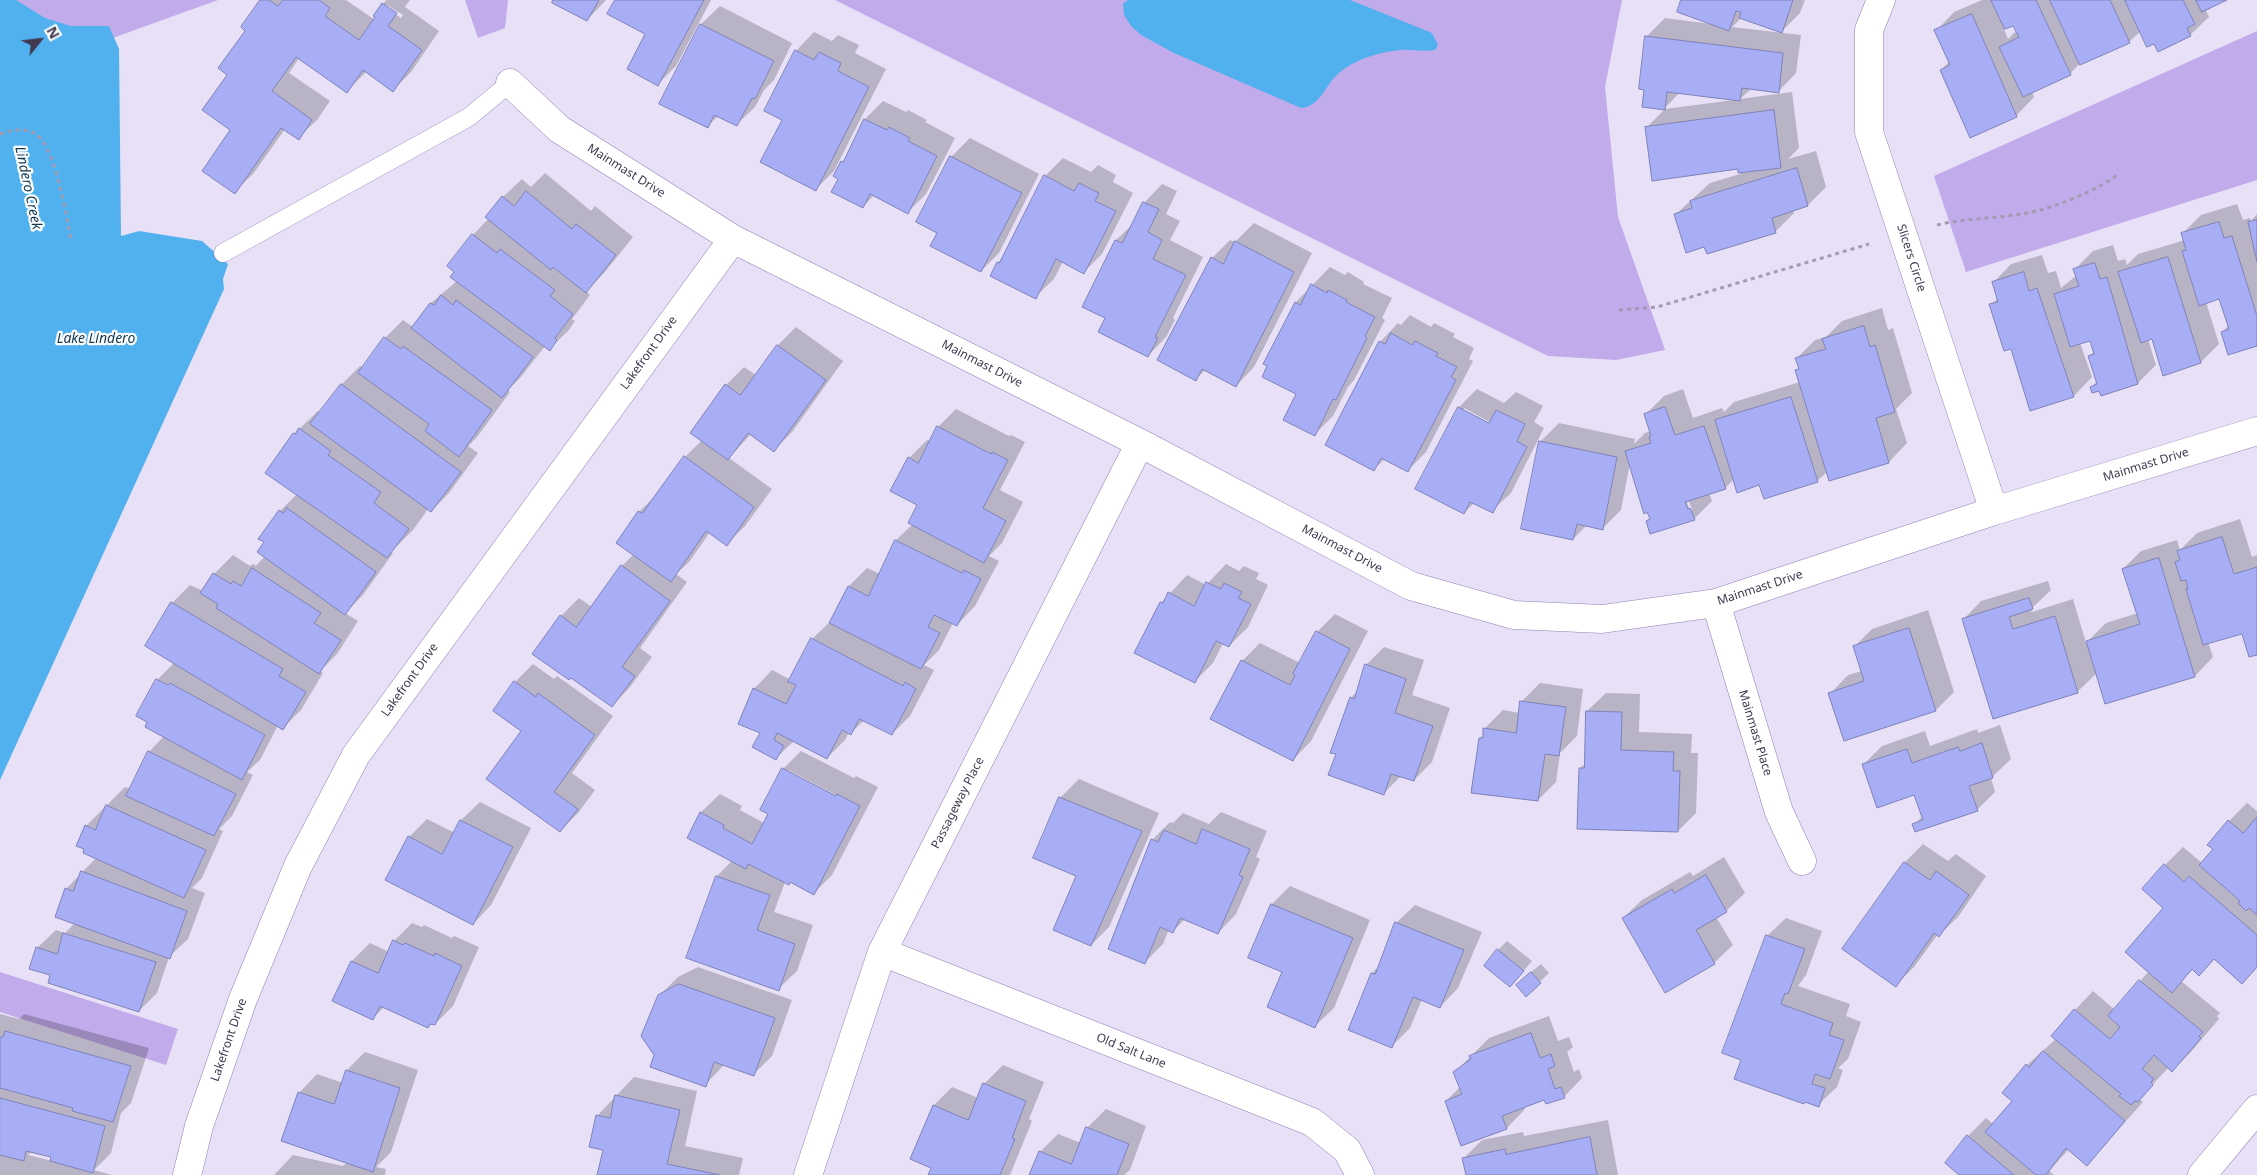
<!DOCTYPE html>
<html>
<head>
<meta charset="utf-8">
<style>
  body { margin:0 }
  #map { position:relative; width:2257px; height:1175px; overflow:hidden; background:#e7e0f7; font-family:"Noto Sans",sans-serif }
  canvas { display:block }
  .north { position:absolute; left:15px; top:15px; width:50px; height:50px; -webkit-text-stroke:4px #fff; paint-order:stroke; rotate:61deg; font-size:14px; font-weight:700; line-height:20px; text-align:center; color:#40384f }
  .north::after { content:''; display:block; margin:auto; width:18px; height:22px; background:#40384f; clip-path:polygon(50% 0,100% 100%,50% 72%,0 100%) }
</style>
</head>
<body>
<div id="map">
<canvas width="2257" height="1175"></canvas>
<div class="north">N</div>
</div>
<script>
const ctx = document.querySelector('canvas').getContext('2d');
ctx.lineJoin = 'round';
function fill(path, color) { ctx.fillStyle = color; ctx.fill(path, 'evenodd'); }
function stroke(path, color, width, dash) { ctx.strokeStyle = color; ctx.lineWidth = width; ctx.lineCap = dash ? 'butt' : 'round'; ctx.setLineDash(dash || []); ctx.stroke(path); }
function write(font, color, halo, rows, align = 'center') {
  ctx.font = font + ' "Noto Sans",sans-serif'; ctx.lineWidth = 4.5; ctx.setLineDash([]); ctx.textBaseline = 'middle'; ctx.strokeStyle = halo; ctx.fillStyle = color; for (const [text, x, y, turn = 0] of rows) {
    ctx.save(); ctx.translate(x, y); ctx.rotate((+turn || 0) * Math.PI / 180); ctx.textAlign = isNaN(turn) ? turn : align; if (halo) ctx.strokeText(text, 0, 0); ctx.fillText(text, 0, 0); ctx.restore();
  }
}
fill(new Path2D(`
  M11 0H218L35 66Z
  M465 0H508L505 28 478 38Z
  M835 0H1622L1605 87 1618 217 1665 350 1616 360 1548 356Z
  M2257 31V180L1966 272 1934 176Z
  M0 972 178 1029 166 1065 0 1012Z`), '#c1abea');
fill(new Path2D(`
  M0 0H16L45 18 71 26H109L119 49 121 236 139 231 202 241 228 264 223 279 224 289 0 780Z
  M1128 0H1350L1432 33 1438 45 1435 50C1423 52 1412 49 1400 50 1380 52 1355 59 1339 73 1325 85 1321 106 1301 108L1174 53 1141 35 1131 26 1124 15 1123 4Z`), '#51b1ef');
fill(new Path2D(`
  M261 0H346L375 20 377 17 375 15 386 0H410L405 7 439 31 411 72 393 90 366 72 347 91 299 58 289 73 330 101 317 120 298 138 285 129 253 174 234 192 229 74ZM387 5 403 15 401 18 387 8Z
  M555 0H606L587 20Z
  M616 0H711L676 66 658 84 647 34Z
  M1682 0H1805L1800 13 1782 31 1741 18 1732 27 1801 35 1796 73 1778 92 1752 88 1740 99 1792 92 1799 148 1788 159 1816 151 1826 187 1808 205 1793 210 1794 213 1775 232 1705 245 1676 214 1710 183 1740 174V168L1646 128 1665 109 1734 100 1680 92 1664 109 1646 37 1665 18 1711 24Z
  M1982 0H2224L2206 11 2209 17 2190 35 2155 42 2141 31 2129 42 2080 63 2070 74 2032 92 2034 97 2016 116 1941 70 1949 62 1936 31 1954 12ZM2014 24 2017 30 2008 39 2004 29Z
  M720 6 792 43 774 80 764 90 755 107 736 125 718 116 707 127 661 103 701 24Z
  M814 32 832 41 838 35 859 45 855 53 886 69 834 171 816 189 783 120 766 111 796 51Z
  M883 101 906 112 908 110 927 120 925 122 955 138 926 194 908 212 874 195 863 207 840 179 842 162 846 157 865 119Z
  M970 138 1039 174 999 253 981 271 939 232 951 157Z
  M1063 158 1091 172 1098 165 1116 175 1113 182 1133 193 1102 254 1084 272 1063 261 1054 279 1035 297 998 262 1004 257 1045 176Z
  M545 173 591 211 595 206 633 237 604 273 586 291 590 295 572 319 575 321 568 331 549 349 545 346 520 378 508 390 510 392 477 437 468 446 478 453 449 493 431 511 428 509 413 530 391 552 393 553 363 595 345 613 358 621 337 654 320 671 323 673 301 710 283 728 278 725 260 760 247 772 253 775 232 816 219 829 223 831 202 878 192 888 205 893 188 939 169 957 157 993 139 1011 52 975 37 948 56 930 65 933 75 923 66 889 96 858 86 826 125 787 130 789 149 752 164 736 149 722 138 716 157 680 174 663 172 603 190 585 203 591 214 574 233 555 250 566 253 564 256 566 265 556V542L260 539 280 511 297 494 294 434 318 411 321 413 342 384 360 366 363 368 385 338 403 320 413 327 431 303 457 281 473 235 489 218 487 217 503 197 522 179 531 187Z
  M1162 184 1177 191 1166 214 1180 221 1170 240 1203 257 1173 318 1175 320 1166 337 1148 356 1106 317 1084 306 1116 240 1134 223 1144 203Z
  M2237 204 2243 220 2250 218 2251 221 2257 214V345L2222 332 2229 325 2220 298 2206 302 2219 344 2201 362 2153 337 2148 339 2156 365 2138 383 2100 390 2092 387 2097 381 2089 356 2095 351 2091 339 2080 343 2092 377 2074 396 2011 347 1990 305 1998 298 1993 283 2011 264 2042 255 2048 273 2056 271 2061 288 2077 275 2075 269 2093 251 2113 245 2118 261 2125 259 2127 265 2138 254 2185 240 2183 233 2201 215Z
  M1254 223 1312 253 1254 367 1236 386 1205 370 1196 379 1212 258 1230 240 1235 242Z
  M1330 267 1345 275 1348 272 1364 282 1363 284 1392 298 1382 318 1385 320 1354 380 1348 387 1333 416 1315 434 1298 393 1265 363 1296 302Z
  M1882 308 1888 330 1893 328 1912 393 1896 409 1907 443 1889 462 1830 479 1827 472 1817 481 1760 484 1734 479 1725 488 1709 493 1712 501 1694 519 1647 521 1650 518 1630 463 1621 510 1603 528 1587 525 1573 539 1540 442 1559 423 1635 439 1634 444 1645 433 1651 431 1646 414 1664 396 1683 389 1693 418 1722 408 1724 412 1734 402 1800 382 1796 371 1800 367 1797 358 1815 340 1826 337 1842 321ZM1687 502H1689L1692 509H1689Z
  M1410 315 1431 327 1434 323 1455 334 1453 337 1474 348 1469 359 1473 361 1426 452 1407 471 1385 459 1374 469 1380 342 1398 323 1401 325Z
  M796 327 843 361 792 432 774 450 751 434 729 458 772 489 745 526 727 544 710 532 689 562 676 574 687 582 640 648 652 657 630 687 612 706 561 616 579 598 592 607 622 566 634 554 639 512 658 493 685 457 702 440 691 432 726 385 744 367 756 375 778 345Z
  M1477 389 1504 403 1516 392 1543 406 1534 422 1544 428 1511 493 1492 511 1474 503 1464 513 1459 407ZM1464 408 1495 425 1494 427 1464 411Z
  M956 409 1009 436 1011 435 1025 442 1000 490 1023 502 1002 543 989 556 999 561 975 606 957 625 953 623 939 650 924 665 934 670 910 716 892 734 864 720 851 733 849 732 845 740 827 758 794 741 776 758 761 732 754 689 772 670 791 680 812 639 831 621 849 586 867 568 880 574 896 540 913 524 919 505 909 458 927 440 930 441 938 427Z
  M2240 519 2252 557 2257 555V654L2243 632 2208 642 2213 657 2195 676 2106 703 2097 673 2077 692 1963 620 1981 601 2048 581 2051 590 2031 609 2032 612 2073 599 2086 643 2106 623 2138 613 2123 569 2141 551 2177 540 2180 550 2197 533Z
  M1226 564 1239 571 1244 566 1259 573 1256 579 1268 585 1248 627 1229 646 1223 643 1213 663 1194 682 1161 603 1187 575 1206 585Z
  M1928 610 1954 692 1936 710 1830 694 1848 675 1862 671 1854 647 1872 629Z
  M1335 614 1368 631 1311 741 1293 760 1242 661 1260 643 1300 663 1317 632Z
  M1384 647 1424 660 1412 695 1450 708 1432 762 1414 780 1401 776 1384 793 1337 753 1351 698 1357 691 1366 665Z
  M533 664 554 679 557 676 613 716 572 773 595 790 578 813 560 831 522 731 515 682Z
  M1540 683 1583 689 1577 736 1560 753 1556 782 1538 800 1480 738 1484 734V729L1503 710 1520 713 1522 701Z
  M1606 693 1640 694 1639 732 1692 734 1691 753H1698L1696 813 1678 831 1580 768 1585 764 1587 711Z
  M2000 725 2011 759 1991 778 1995 792 1977 810 1913 825 1923 816 1915 793 1864 764 1882 746 1925 731 1930 746 1977 729 1978 733Z
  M801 751 854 778 856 776 878 787 832 875 814 893 791 881 788 884 785 882 774 912 813 925 797 971 778 989 717 876 733 860 689 838 701 812 720 794 742 806 740 810 764 823 783 769ZM788 770 842 798 841 800 788 773Z
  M1079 779 1159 813 1109 927 1091 945 1077 875 1035 857 1061 797Z
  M480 802 531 828 491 905 473 924 409 837 427 819 455 833 461 820Z
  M2247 803 2257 811V968L2242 982 2215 958 2199 974 2193 969 2181 981 2220 1013 2217 1016 2219 1019 2190 1053 2172 1071 2169 1067 2139 1099 2143 1102 2087 1165 2069 1149 2049 1171 2054 1175H1961L1968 1136 1986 1118 1993 1124 2014 1101 2004 1093 2027 1065 2057 1038 2053 1035 2075 1010 2093 991 2115 1010 2149 971 2165 907V865L2183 847 2202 863 2214 849 2229 821Z
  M1221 812 1267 831 1256 857 1260 859 1236 914 1218 933 1185 919 1173 931 1169 929 1163 944 1144 963 1131 896 1129 895 1152 840 1170 822 1173 823 1183 813 1209 824Z
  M1923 844 1948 861 1956 854 1986 876 1958 917 1939 935 1938 934 1914 967 1896 985 1844 949 1905 862Z
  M1724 857 1745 893 1726 911 1716 917 1733 945 1714 963 1623 918 1642 900 1690 872 1693 876Z
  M1290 886 1370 920 1334 1008 1315 1026 1284 972 1272 904Z
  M1415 905 1482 932 1458 988 1440 1007 1422 999 1410 1028 1391 1047 1372 973 1379 966 1396 923Z
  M1786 918 1822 931 1806 975 1798 986 1850 1004 1846 1016 1861 1022 1848 1059 1838 1068 1843 1070 1837 1087 1818 1105 1806 1101 1804 1103 1743 1059 1767 936Z
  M412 923 422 927 424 925 452 938 454 936 479 947 453 1006 435 1024 431 1023 428 1027 384 1007 373 1018 352 961 370 943 389 952 394 941Z
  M1507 941 1532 961 1519 976 1498 950Z
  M1541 964 1549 973 1526 995V976Z
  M698 967 792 1000 772 1056 753 1075 724 1065 705 1085 655 1055 659 996 678 977Z
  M0 1014 19 1019 24 1014 149 1048 131 1103 121 1113 111 1153 94 1170 112 1175H0ZM32 1152 53 1157 52 1161 28 1155Z
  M1549 1016 1558 1041 1569 1037 1573 1047 1567 1052 1574 1072 1579 1069 1582 1078 1564 1097 1545 1098 1524 1106 1525 1109 1507 1128 1462 1144 1446 1101 1460 1087 1455 1072 1489 1038Z
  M365 1052 418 1070 391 1152 376 1167 386 1169 385 1175H274L293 1155 343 1166 347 1162 299 1093 317 1074 343 1083 347 1070Z
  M1003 1065 1044 1082 1029 1119 1032 1121 1010 1175H929L932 1167 912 1159 934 1105 952 1087 978 1098 984 1084Z
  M634 1077 697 1091 685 1146 743 1158 739 1175H598L604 1149 597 1116Z
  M1106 1109 1146 1126 1130 1170 1124 1175H1031L1040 1152 1058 1134 1081 1143 1087 1128Z
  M1608 1120 1618 1175H1467L1464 1158 1482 1140 1523 1132 1524 1136Z`), '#0003');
const building = new Path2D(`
  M260 0H269L278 6 283 0H319L330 8 325 16 359 40 375 17 373 16 382 3 397 13 388 26 422 50 393 92 363 70 347 93 296 57 272 91 312 120 299 140 281 128 235 194 202 171 230 130 202 110 227 75 218 68 245 31 241 27Z
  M553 0H599L587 21 552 3Z
  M615 0H704L658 86 627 69 645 34 607 14Z
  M1681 0H1793L1782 33 1739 18 1741 12 1736 11 1729 31 1677 12Z
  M1991 0H2036L2071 75 2023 97 1999 47 2019 37 2013 26 2005 29Z
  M2050 0H2110L2130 43 2080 65Z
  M2125 0H2183L2195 24 2187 28 2191 36 2158 52 2154 44 2147 47Z
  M2196 0H2227L2202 12Z
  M1972 14 2017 117 1970 138 1940 70 1950 65 1934 30Z
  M700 24 774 61 755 99 752 98 737 126 714 115 708 128 659 104Z
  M1645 36 1783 53 1779 93 1742 88 1740 101 1667 92 1665 110 1642 107 1644 90 1639 89Z
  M795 50 814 60 819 52 841 63 838 71 869 87 816 191 760 162 782 120 764 111Z
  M1774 110 1781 168 1738 173V169L1652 181 1645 127Z
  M864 119 887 130 889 127 910 138 908 141 937 156 908 214 870 194 863 208 831 192 838 179 833 176 841 161 843 162Z
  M950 156 1022 193 981 272 930 246 937 233 916 222Z
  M1797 168 1808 206 1772 218 1776 233 1707 254 1704 247 1686 253 1674 214 1692 208 1690 201Z
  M1044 175 1074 191 1079 183 1099 193 1095 201 1116 211 1084 274 1056 259 1036 299 990 276 997 262 999 263Z
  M526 191 572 229 576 224 616 255 586 293 553 267 551 270 485 217 502 196 514 206Z
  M1143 202 1159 209 1148 232 1162 240 1153 259 1186 275 1155 337 1158 338 1148 357 1098 332 1105 318 1082 307 1115 240 1122 243Z
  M2257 220V262L2248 222Z
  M2219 222 2224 238 2232 236 2257 316V346L2228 355 2221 332 2229 329 2219 299 2199 306 2182 251 2186 250 2181 233Z
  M472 234 497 253 500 249 555 290 550 296 573 314 555 338 557 340 550 351 450 277 454 272 447 266Z
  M1235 241 1294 272 1236 387 1202 369 1196 381 1157 360 1211 257 1223 264Z
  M2168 257 2201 363 2163 376 2152 339 2141 343 2118 272Z
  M2095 263 2100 279 2107 277 2138 384 2101 396 2099 391 2092 393 2090 387 2097 384 2088 356 2094 354 2090 341 2070 347 2054 294 2079 286 2073 269Z
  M2024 272 2029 291 2037 288 2074 397 2030 411 2011 349 2004 351 1989 304 1998 302 1992 282Z
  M1311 284 1327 293 1328 290 1347 300 1346 302 1375 317 1365 336 1367 338 1336 400 1333 399 1315 436 1283 420 1296 394 1262 377 1267 366 1263 364 1295 302 1300 305Z
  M441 295 453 305 456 300 533 357 502 398 411 328 430 303 434 305Z
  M1864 326 1870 347 1875 345 1895 412 1876 418 1889 463 1829 481 1795 370 1799 369 1795 358 1826 349 1822 339Z
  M1391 333 1412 345 1415 341 1438 353 1436 356 1457 367 1451 377 1456 380 1408 472 1381 458 1374 471 1325 445 1379 341 1385 344Z
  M384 337 401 349 403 346 492 410 459 457 425 431 429 424 358 373Z
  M777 345 826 380 774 452 748 433 728 460 690 433 725 384 740 395Z
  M341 384 461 472 431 512 310 424Z
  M1791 397 1818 482 1764 499 1759 485 1737 493 1715 420Z
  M1458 407 1489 423 1496 410 1525 424 1517 441 1527 447 1493 513 1470 502 1464 514 1415 489Z
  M1665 407 1675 435 1704 426 1726 489 1685 502 1688 509 1690 508 1695 520 1650 534 1646 521 1650 519 1647 512 1644 514 1625 451 1651 443 1649 437 1651 436 1644 414Z
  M937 426 991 454 992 452 1008 460 983 508 1006 521 984 563 908 523 917 505 890 491 908 457 918 463Z
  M299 428 331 451 328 455 381 492 374 503 409 529 387 558 265 473 293 433 295 434Z
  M1539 441 1617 457 1603 530 1577 524 1573 540 1521 529Z
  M684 456 754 507 727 546 706 531 671 582 616 543 638 511 642 513Z
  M287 508 376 572 345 615 257 552 264 542 258 539 279 510 283 513Z
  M2222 537 2234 574 2257 567V655L2249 657 2242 634 2203 645 2186 589H2188L2186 580 2181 581 2175 562 2180 560 2177 551Z
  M895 540 962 573 964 570 981 579 957 626 934 615 928 627 940 633 921 669 829 623 848 586 868 596Z
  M2159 558 2195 677 2105 704 2086 641 2140 624 2122 569Z
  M621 565 670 601 622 667 635 676 612 707 571 678 569 680 532 654 560 615 576 627Z
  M252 568 321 613 314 623 341 640 319 674 216 608 218 604 200 593 213 573 231 584 233 581 241 586Z
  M1206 582 1221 589 1224 583 1242 592 1238 598 1251 604 1229 647 1216 641 1195 683 1134 653 1160 602 1163 603 1168 592 1194 606Z
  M2029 598 2033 609 2009 617 2013 629 2055 616 2078 693 1993 719 1962 619Z
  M171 602 283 669 279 676 306 692 283 730 145 646Z
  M1909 628 1936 711 1844 741 1828 693 1864 681 1853 646Z
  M1316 631 1350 649 1293 761 1210 719 1241 660 1290 685 1295 675 1293 674Z
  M811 638 903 686 905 682 916 689 892 735 859 719 851 735 842 730 827 759 777 733 774 740 784 746 776 760 752 747 760 733 738 724 753 688 786 704 796 685 788 682Z
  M1365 664 1406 679 1395 713 1433 726 1414 781 1391 774 1384 795 1328 775 1336 754 1330 753 1350 697 1354 699Z
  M156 679 168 685 170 683 265 735 242 780 145 727 147 722 136 716Z
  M514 681 536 697 538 693 595 735 554 792 578 809 560 832 486 779 521 731 493 711Z
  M1520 701 1566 707 1559 756 1545 754 1538 801 1471 793 1479 738H1483V728L1516 733Z
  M1586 711 1622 712 1621 750 1674 752 1673 771H1680L1678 832 1577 829 1579 768H1584Z
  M1982 743 1993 778 1969 786 1978 811 1915 832 1912 824 1923 820 1914 795 1877 808 1862 764 1907 749 1912 763 1958 747 1960 751Z
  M148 751 236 794 214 836 126 796Z
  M782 768 836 796 837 794 860 806 814 895 790 882 789 885 748 864 746 869 687 838 700 812 724 825 723 828 752 844 768 814 760 810Z
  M1059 797 1142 831 1091 946 1053 930 1076 876 1033 858Z
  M106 805 206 850 184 898 83 853 84 849 76 846 85 825 95 830Z
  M2257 817V915L2249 908 2246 911 2238 903 2240 901 2199 865 2213 849 2207 845 2228 820 2243 833Z
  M460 820 513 847 473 925 385 880 408 836 442 854Z
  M1202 829 1250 849 1239 875 1243 877 1218 934 1180 918 1173 933 1160 927 1145 964 1108 949 1151 839 1158 842 1164 830 1196 844Z
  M1904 862 1930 880 1936 871 1969 895 1939 937 1934 933 1896 987 1842 949Z
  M2164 864 2184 882 2189 876 2257 935V967L2242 984 2214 959 2199 976 2192 969 2172 993 2125 952 2163 908 2142 889Z
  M81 871 187 911 170 959 55 917 65 888 73 891Z
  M1706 875 1727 912 1696 930 1715 964 1665 993 1622 918 1672 889 1674 893Z
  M716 876 770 895 757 930 795 944 779 991 686 958Z
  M1271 904 1353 938 1315 1028 1267 1007 1282 972 1248 958Z
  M1395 922 1464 950 1440 1008 1413 997 1392 1048 1348 1030 1371 973 1375 974Z
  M63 933 156 962 139 1012 48 983 50 975 29 969 36 947 57 954Z
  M1766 935 1805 949 1788 994 1785 993 1781 1004 1833 1023 1829 1035 1844 1040 1830 1079 1815 1074 1812 1084 1825 1088 1819 1107 1805 1102 1804 1104 1734 1079 1741 1060 1722 1053Z
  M393 940 403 945 405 943 434 956 435 953 462 966 435 1025 430 1024 428 1028 380 1006 373 1020 332 1001 351 961 378 973Z
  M1497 949 1524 971 1510 987 1484 966Z
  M1531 972 1541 983 1526 997 1516 985Z
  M2139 980 2203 1032 2199 1036 2201 1038 2172 1072 2154 1055 2142 1069 2154 1079 2151 1082 2153 1085 2138 1102 2135 1101 2131 1105 2119 1096 2121 1094 2051 1036 2074 1009 2110 1039 2120 1027 2108 1016Z
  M679 984 775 1018 754 1076 714 1062 706 1087 650 1067 654 1055 641 1036 658 995Z
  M5 1031 131 1066 113 1122 72 1111 73 1108 0 1088V1037H3Z
  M1531 1033 1540 1058 1551 1054 1555 1066 1548 1069 1555 1089 1561 1087 1565 1098 1546 1104 1544 1100 1502 1116 1507 1129 1461 1146 1445 1101 1462 1094 1453 1072 1471 1059 1469 1056Z
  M2043 1051 2125 1121 2087 1166 2066 1148 2046 1175H2036L1985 1132 2012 1101 2002 1093 2026 1064 2029 1067Z
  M346 1070 400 1088 373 1172 281 1141 298 1092 334 1104Z
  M983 1083 1026 1101 1012 1138 1015 1139 1000 1175H928L931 1168 910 1159 933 1105 968 1120Z
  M615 1095 680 1110 667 1164 720 1175H597L603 1150 589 1147 596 1115 610 1118Z
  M0 1098 105 1126 93 1173 50 1161 51 1157 26 1151 24 1161 0 1155Z
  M1086 1127 1129 1144 1117 1175H1029L1039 1151 1071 1164Z
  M1967 1135 2014 1175H1959L1945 1163Z
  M1590 1137 1597 1175H1466L1462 1158 1505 1149 1506 1154Z`);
fill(building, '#a8aef5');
stroke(building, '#7e82b8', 1);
const lane = new Path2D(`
  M223 253 469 117 510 83`);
const street = new Path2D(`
  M1881 0 1869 30V132L1994 511
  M510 83 559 129 733 239 1140 443 1411 586 1514 615 1602 619 1716 603 1994 511 2257 431
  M1716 603 1779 812 1802 861
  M882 952 1312 1122 1347 1150 1360 1175
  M187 1175 199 1126 243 999 298 866 356 755 733 239
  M808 1175 882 952 1140 443
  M2202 1175 2257 1109`);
stroke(lane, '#9380b5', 19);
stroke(street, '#9380b5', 29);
stroke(new Path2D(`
  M0 134C11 130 23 128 34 133 55 143 66 216 71 239
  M1937 225C1970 217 2004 219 2036 211 2059 206 2099 189 2117 175
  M1619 310 1657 307 1869 244`), '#a39bb2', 3, [4, 4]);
stroke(lane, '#fff', 18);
stroke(street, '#fff', 28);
write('12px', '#40384f', '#fff', [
  ["Mainmast Drive",626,171,32],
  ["Slicers Circle",1911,258,72],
  ["Lakefront Drive",649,353,-54],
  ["Mainmast Drive",982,364,27],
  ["Mainmast Drive",2146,465,-17],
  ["Mainmast Drive",1342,549,28],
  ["Mainmast Drive",1760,588,-18],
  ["Lakefront Drive",410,680,-54],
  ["Mainmast Place",1755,733,73],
  ["Passageway Place",958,803,-63],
  ["Lakefront Drive",229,1040,-71],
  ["Old Salt Lane",1131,1051,22]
]);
write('italic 14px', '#0f3851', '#fff', [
  ["Lindero Creek",28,188,78],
  ["Lake Lindero",96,339]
]);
</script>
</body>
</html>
